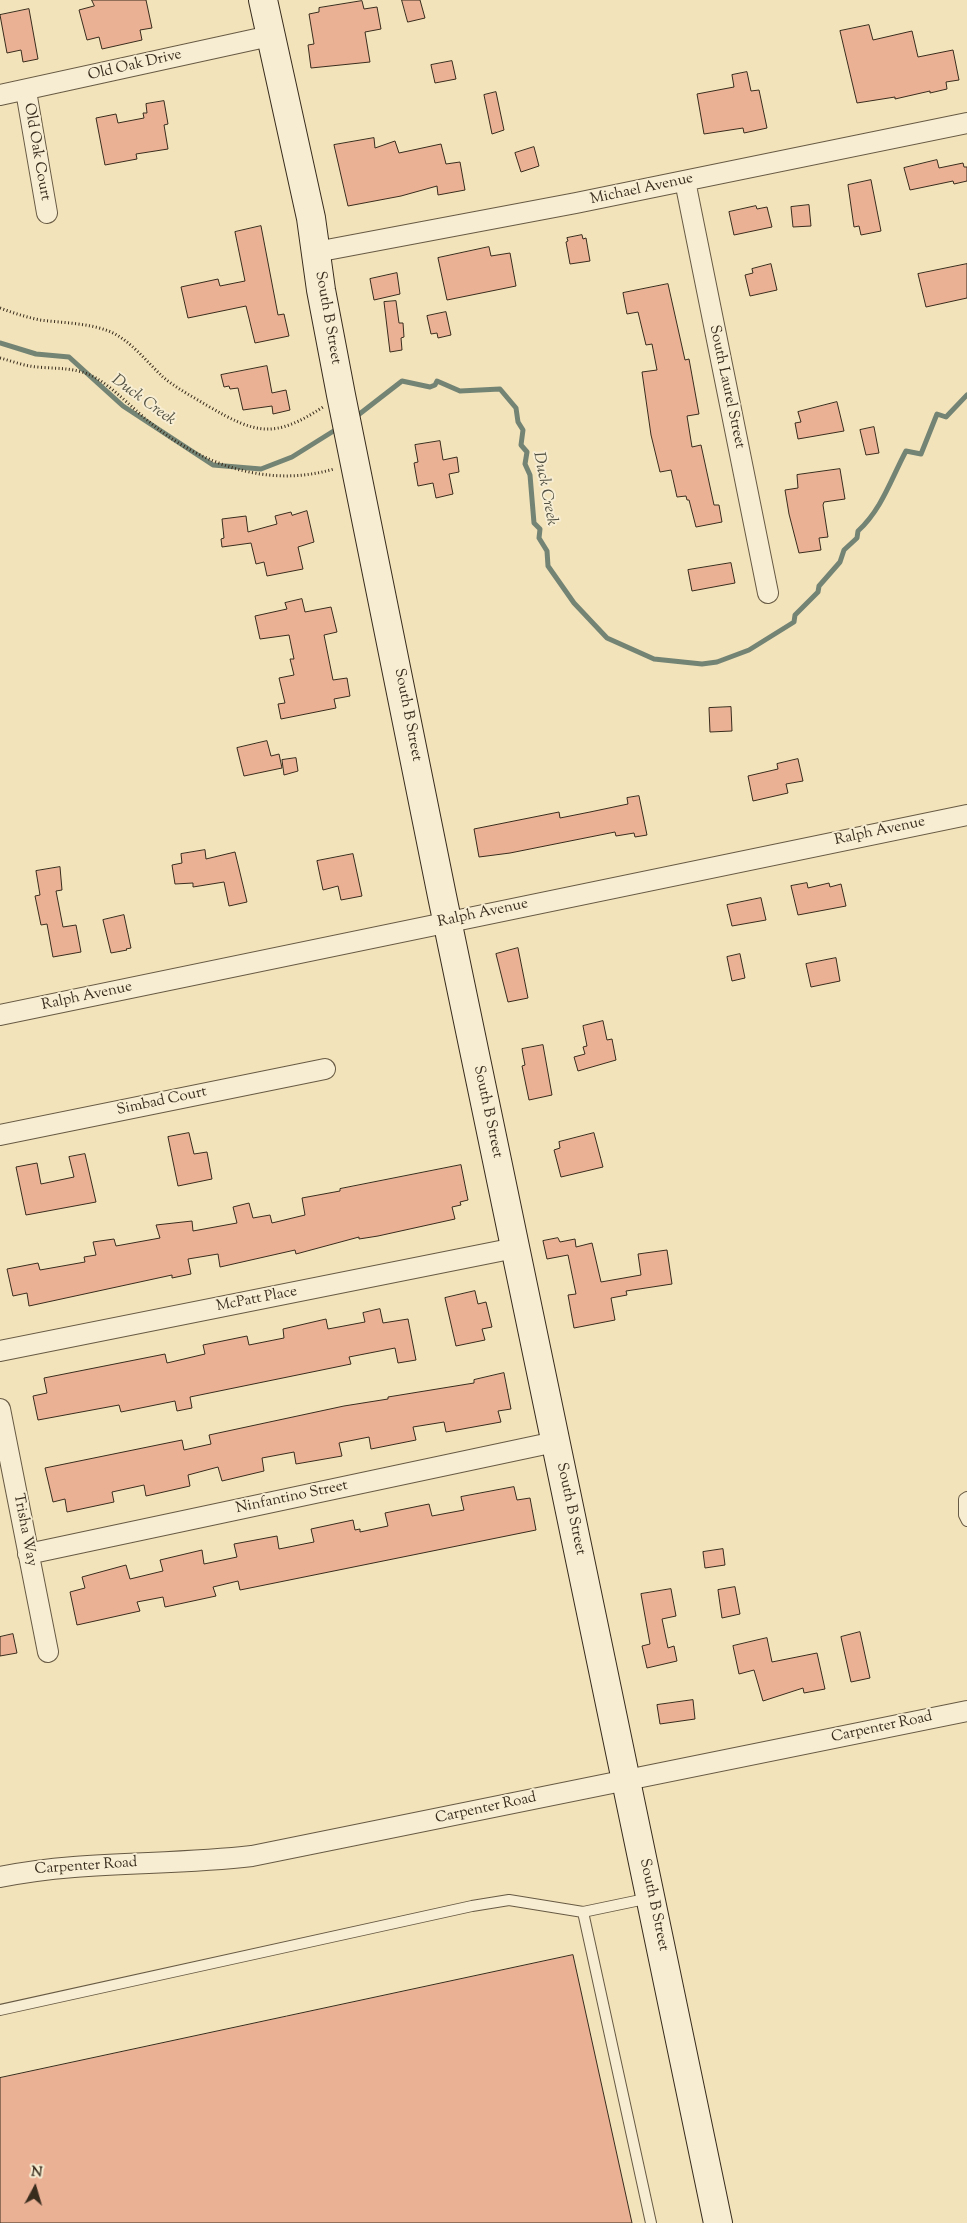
<!DOCTYPE html>
<html>
<head>
<meta charset="utf-8">
<style>
  body { margin:0 }
  #map { position:relative; width:967px; height:2223px; overflow:hidden; background:#f3e3ba; font-family:"Sorts Mill Goudy",serif }
  canvas { display:block }
  .north { position:absolute; left:10px; top:2163px; width:50px; height:50px; -webkit-text-stroke:4px #f7edd2; paint-order:stroke; rotate:6deg; font-size:14px; font-weight:700; line-height:20px; text-align:center; color:#382c1d }
  .north::after { content:''; display:block; margin:auto; width:18px; height:22px; background:#382c1d; clip-path:polygon(50% 0,100% 100%,50% 72%,0 100%) }
</style>
</head>
<body>
<div id="map">
<canvas width="967" height="2223"></canvas>
<div class="north">N</div>
</div>
<script>
const ctx = document.querySelector('canvas').getContext('2d');
ctx.lineJoin = 'round';
function stroke(path, color, width, dash) { ctx.strokeStyle = color; ctx.lineWidth = width; ctx.lineCap = dash ? 'butt' : 'round'; ctx.setLineDash(dash || []); ctx.stroke(path); }
function fill(path, color) { ctx.fillStyle = color; ctx.fill(path, 'evenodd'); }
function write(font, color, halo, rows, align = 'center') {
  ctx.font = font + ' "Sorts Mill Goudy",serif'; ctx.lineWidth = 4; ctx.setLineDash([]); ctx.textBaseline = 'middle'; ctx.strokeStyle = halo; ctx.fillStyle = color; for (const [text, x, y, turn = 0] of rows) {
    ctx.save(); ctx.translate(x, y); ctx.rotate((+turn || 0) * Math.PI / 180); ctx.textAlign = isNaN(turn) ? turn : align; if (halo) ctx.strokeText(text, 0, 0); ctx.fillText(text, 0, 0); ctx.restore();
  }
}
stroke(new Path2D(`
  M0 343 36 354 69 357 123 406 213 465 261 469 292 457 340 427
  M353 419 402 381 430 387 435 385 437 381 460 391 500 389 516 408 518 422 523 430 521 445 527 452 525 464 530 475 534 523 540 529 539 538 547 551 548 566 574 603 607 638 654 659 702 664 717 662 749 650 794 622 795 615 818 592 819 586 840 562 844 550 857 538 858 531C882 509 891 479 906 451L921 454 937 414 946 417 967 395`), '#738475', 5);
const building = new Path2D(`
  M92 0H146L152 28 140 30 142 40 102 49 99 37 87 40 79 10 94 6Z
  M402 0H420L425 18 408 22Z
  M362 1 364 9 377 7 381 29 365 32 370 62 311 68 308 45 314 44 309 14 319 12V8Z
  M29 9 38 59 23 62 21 50 7 53 0 15Z
  M869 25 873 40 912 31 918 57 953 50 959 80 946 82 947 89 930 93V91L895 99V97L857 103 840 31Z
  M452 61 456 79 435 83 431 65Z
  M747 72 751 91 759 90 767 128 744 133 743 128 704 134 697 94 734 87 732 75Z
  M496 92 504 130 492 134 484 95Z
  M164 101 168 124 164 125 168 149 136 154 137 159 105 165 96 118 116 114 118 123 144 118 143 113H147L146 104Z
  M374 138 375 148 395 141 399 153 441 144 446 164 460 162 465 190 438 195 437 186 401 196 348 206 334 145Z
  M534 147 539 166 521 172 515 153Z
  M937 160 939 168 963 163 964 167H967V181L954 184 953 181 910 190 904 168Z
  M871 180 881 231 861 235 859 226 854 227 848 185Z
  M809 205 811 226 793 227 791 207Z
  M756 206 757 209 767 207 772 227 734 235 729 212Z
  M261 226 278 315 284 314 289 336 255 343 246 306 188 318 181 287 218 279 220 286 245 281 235 232Z
  M582 235 583 239 586 238 590 261 570 264 566 242 568 241 567 238Z
  M489 247 491 256 510 253 516 286 447 300 438 258Z
  M771 264 777 290 750 296 745 275 753 273 752 269Z
  M967 264V298L926 307 918 274Z
  M397 273 400 294 374 300 370 279Z
  M668 284 685 360 689 359 699 414 687 416 692 447 701 445 714 505H719L722 522 696 527 689 500H687L686 496 677 497 671 470 660 472 651 435 642 372 657 370 652 344 646 345 638 312 627 314 623 293Z
  M396 301 399 323H403L404 337 401 338 402 350 390 352 384 302Z
  M446 312 451 335 438 338 437 333 431 334 427 316Z
  M267 366 272 393 286 390 290 410 273 414 272 406 243 410 238 388 230 389 229 386 224 387 221 375Z
  M837 402 844 431 798 439 795 423 801 422 798 412Z
  M874 427 879 453 866 455 860 430Z
  M440 441 443 460 457 457 459 472 449 474 453 494 436 498 433 483 418 486 414 463 418 462 415 445Z
  M840 469 845 499 824 502 823 505 828 537 819 538 821 550 799 553 789 514 785 490 798 488 797 475Z
  M307 511 314 542 298 547 303 569 267 576 264 562 256 564 251 543 222 547 221 539 224 538 222 519 246 516 248 532 277 524 275 516 291 512 292 515Z
  M731 563 735 583 692 591 688 570Z
  M302 599 305 612 331 607 337 632 324 635 333 680 347 678 350 696 334 699 336 708 281 719 278 704 285 703 279 678 294 675 290 659H294L289 635 260 639 255 616 287 609 285 603Z
  M731 707 732 731 710 732 709 708Z
  M267 741 271 756 279 754 282 768 244 776 237 748Z
  M296 758 298 771 284 775 282 760Z
  M798 759 803 781 786 784 788 793 753 801 748 776 778 769 777 764Z
  M639 796 647 835 635 837 634 833 616 836 615 832 510 853 479 857 474 829 559 812 560 818 590 812 628 804 627 798Z
  M205 850 206 859 235 852 247 902 229 906 224 882 193 887V883L175 884 172 865 182 863 181 854Z
  M353 854 362 896 341 900 338 886 323 890 317 861Z
  M60 867 62 890 56 891 63 927 76 925 81 952 53 957 47 924 41 925 35 896 40 895 36 871Z
  M807 883 808 888 829 883 830 887 841 884 846 906 798 915 791 886Z
  M761 898 766 920 732 926 727 905Z
  M124 915 131 948 126 949 127 950 111 953 103 920Z
  M518 948 528 998 508 1002 496 954Z
  M740 954 745 978 732 981 727 957Z
  M836 958 840 981 811 987 806 964Z
  M603 1021 607 1040 612 1039 616 1060 578 1071 574 1057 585 1054 583 1047 587 1046 583 1026Z
  M543 1045 552 1095 529 1100 522 1066 525 1065 522 1049Z
  M189 1133 194 1154 207 1152 212 1179 178 1186 168 1137Z
  M594 1133 603 1167 561 1177 554 1150 560 1148 559 1142Z
  M85 1154 96 1202 26 1215 16 1167 37 1163 41 1184 74 1177 69 1157Z
  M461 1165 468 1200 460 1202 461 1205 452 1207 455 1219 378 1236 359 1239V1237L296 1254 295 1250 220 1267 218 1254 188 1259 191 1274 172 1278V1275L29 1306 27 1293 13 1296 7 1269 38 1263 40 1270 85 1262 84 1257 96 1255 93 1242 114 1239 116 1246 160 1238 156 1225 192 1221 193 1231 237 1223 233 1207 249 1203 253 1218 270 1215 272 1223 305 1215 302 1198 340 1191V1189Z
  M558 1238 560 1242 575 1239 576 1247 592 1243 601 1282 641 1275 638 1254 667 1250 672 1284 626 1291 627 1295 611 1298 615 1320 574 1328 568 1295 576 1294 568 1255 547 1259 543 1241Z
  M475 1291 478 1304 486 1302 492 1327 482 1329 485 1340 456 1346 445 1298Z
  M380 1309 383 1323 408 1319 416 1360 398 1363 395 1348 349 1357 351 1364 190 1397 192 1408 177 1411 175 1401 121 1412 119 1405 38 1420 33 1396 47 1393 44 1378 165 1354 167 1363 205 1354 203 1345 247 1336 249 1345 284 1338 283 1329 326 1319 328 1329 365 1322 363 1313Z
  M504 1373 511 1409 498 1411 501 1422 446 1432 444 1422 413 1427 416 1440 371 1449 369 1437 339 1443 342 1456 296 1464 294 1452 262 1458 264 1471 222 1481 218 1467 188 1475 190 1486 146 1496 144 1485 112 1492 114 1502 67 1512 65 1499 53 1502 45 1468 182 1440 184 1450 211 1444 209 1435 344 1406 388 1399V1397L474 1383V1380Z
  M514 1487 517 1500 530 1498 536 1530 240 1590 238 1581 213 1587 216 1596 165 1607 163 1597 137 1602 140 1611 77 1625 70 1592 85 1588 82 1577 126 1565 130 1579 163 1571 160 1560 202 1550 204 1564 237 1557 234 1544 277 1536 279 1549 314 1542 311 1529 353 1520 355 1530 360 1529V1532L388 1526 385 1513 429 1504 432 1516 464 1510 461 1497Z
  M723 1549 725 1565 705 1568 703 1552Z
  M735 1587 740 1614 722 1618 718 1590Z
  M671 1589 676 1616 662 1619 668 1648 674 1646 677 1661 647 1668 642 1646 650 1644 641 1594Z
  M860 1632 870 1678 851 1682 841 1637Z
  M13 1634 17 1653 0 1656V1637Z
  M767 1638 772 1662 817 1653 825 1689 804 1693 803 1688 763 1701 754 1670 739 1674 733 1646Z
  M693 1700 695 1719 660 1724 657 1705Z
  M573 1955 632 2223H0V2078Z`);
fill(building, '#ebb195');
stroke(building, '#382c1d', 1);
const lane = new Path2D(`
  M967 1497 964 1499V1515L967 1521
  M650 1898 583 1912 651 2223
  M0 2010 472 1906 509 1900 583 1912`);
const street = new Path2D(`
  M26 91 47 213
  M0 95 270 36
  M685 181 768 593
  M316 252 576 203 967 123
  M0 1015 967 815
  M0 1135 325 1069
  M0 1351 515 1248
  M0 1409 48 1652
  M28 1554 555 1442
  M0 1877C83 1860 168 1866 252 1856L967 1711`);
const secondary = new Path2D(`
  M263 0 311 218 321 290 341 395 442 896 718 2223`);
stroke(lane, '#675a44', 12);
stroke(street, '#675a44', 22);
stroke(secondary, '#382c1d', 30);
stroke(new Path2D(`
  M0 308C13 313 26 317 40 320 63 323 90 323 111 332 131 341 147 362 163 377 176 388 193 397 208 406 256 434 274 439 323 407
  M0 358C12 361 24 366 37 367 58 369 77 367 96 378 116 390 134 410 152 424 204 466 269 488 334 469`), '#382c1d', 3, [1, 2.5]);
stroke(lane, '#f7edd2', 10);
stroke(street, '#f7edd2', 20);
stroke(secondary, '#f7edd2', 28);
write('15px', '#382c1d', '#f7edd2', [
  ["Old Oak Drive",135,66,-13],
  ["Old Oak Court",36,152,80],
  ["Michael Avenue",642,190,-12],
  ["South B Street",327,318,80],
  ["South Laurel Street",726,387,78],
  ["South B Street",407,715,79],
  ["Ralph Avenue",880,832,-12],
  ["Ralph Avenue",483,914,-12],
  ["Ralph Avenue",87,997,-12],
  ["Simbad Court",162,1102,-12],
  ["South B Street",487,1112,78],
  ["McPatt Place",257,1300,-11],
  ["Ninfantino Street",292,1498,-12],
  ["South B Street",570,1509,78],
  ["Trisha Way",24,1530,79],
  ["Carpenter Road",882,1728,-12],
  ["Carpenter Road",486,1809,-12],
  ["Carpenter Road",86,1867,-4],
  ["South B Street",653,1905,78]
]);
write('italic 16px', '#515042', '#f7edd2', [
  ["Duck Creek",143,401,36],
  ["Duck Creek",544,489,79]
]);
</script>
</body>
</html>
